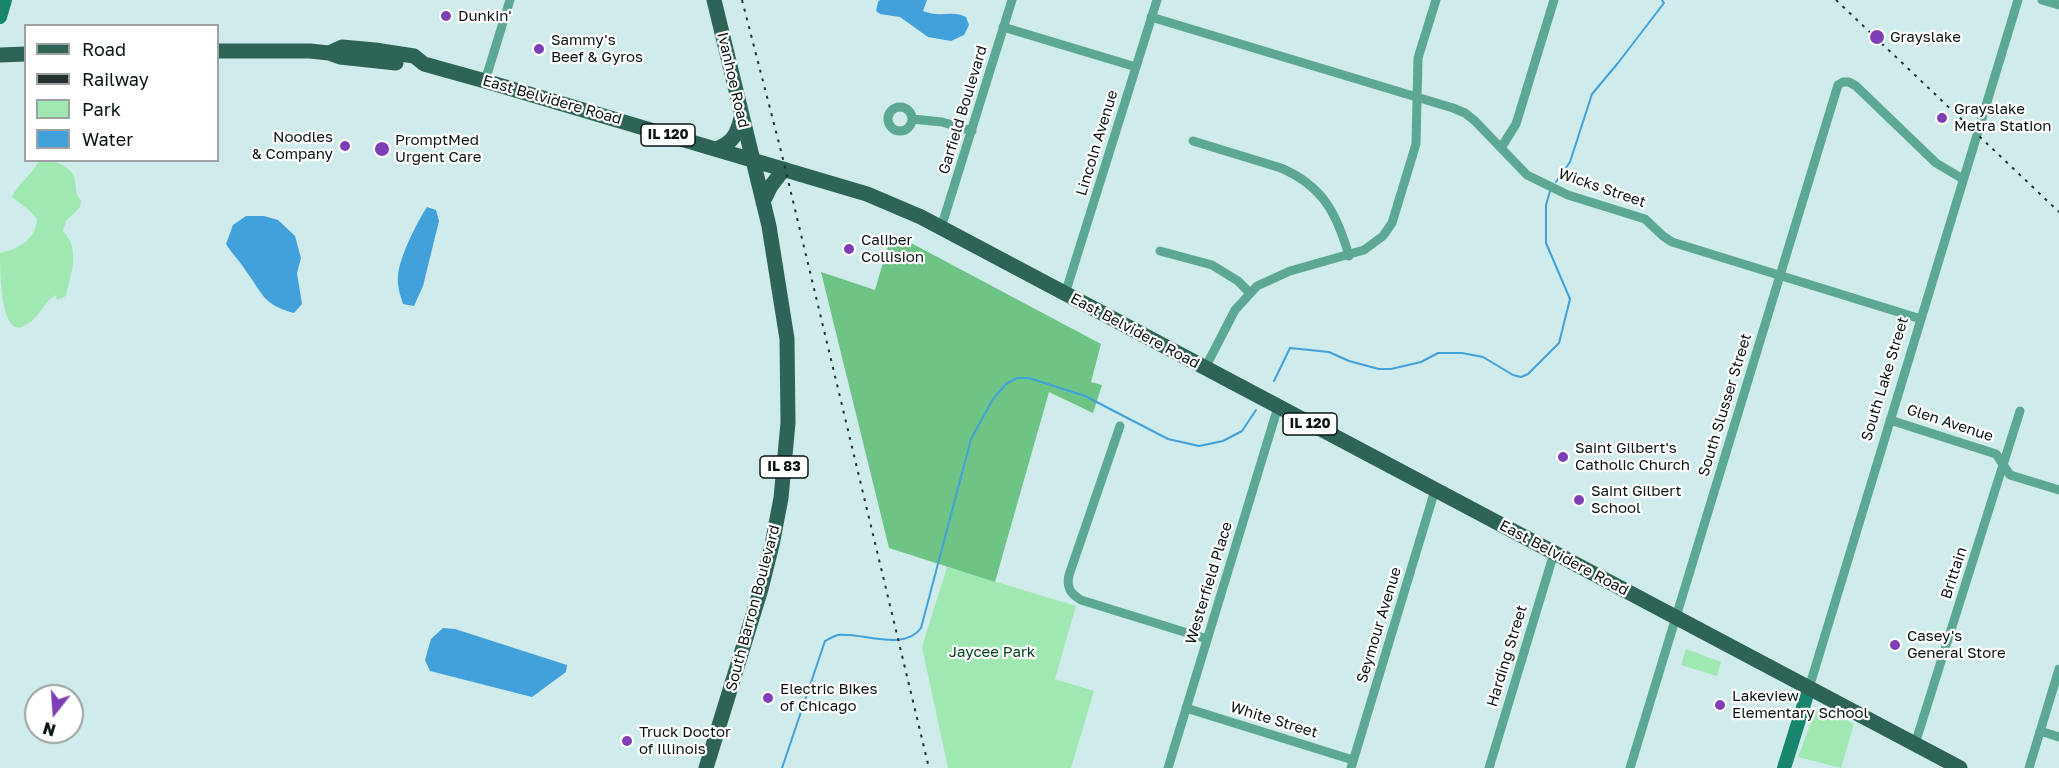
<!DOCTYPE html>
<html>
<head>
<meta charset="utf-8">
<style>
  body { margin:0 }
  #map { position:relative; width:2059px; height:768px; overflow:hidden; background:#cfebeb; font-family:"Golos Text",sans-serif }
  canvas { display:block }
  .legend { position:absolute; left:24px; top:24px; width:195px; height:138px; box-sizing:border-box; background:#fff; border:2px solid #9da1a1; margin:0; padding:8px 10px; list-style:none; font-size:18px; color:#0a1414 }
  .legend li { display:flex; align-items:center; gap:12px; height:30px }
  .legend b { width:30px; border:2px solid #9da1a1 }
  .north { position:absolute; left:24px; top:684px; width:60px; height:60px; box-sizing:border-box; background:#fff; border:2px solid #9da1a1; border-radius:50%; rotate:197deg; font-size:16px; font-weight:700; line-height:24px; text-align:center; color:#0a1414 }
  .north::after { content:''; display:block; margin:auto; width:21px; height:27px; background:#7f3fb4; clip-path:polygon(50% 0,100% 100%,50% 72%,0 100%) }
</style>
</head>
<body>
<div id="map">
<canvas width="2059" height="768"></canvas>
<ul class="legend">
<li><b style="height:8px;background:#2e6455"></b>Road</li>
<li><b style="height:8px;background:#253131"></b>Railway</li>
<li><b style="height:16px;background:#a0e8b1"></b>Park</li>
<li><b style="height:16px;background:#42a1db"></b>Water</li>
</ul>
<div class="north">N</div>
</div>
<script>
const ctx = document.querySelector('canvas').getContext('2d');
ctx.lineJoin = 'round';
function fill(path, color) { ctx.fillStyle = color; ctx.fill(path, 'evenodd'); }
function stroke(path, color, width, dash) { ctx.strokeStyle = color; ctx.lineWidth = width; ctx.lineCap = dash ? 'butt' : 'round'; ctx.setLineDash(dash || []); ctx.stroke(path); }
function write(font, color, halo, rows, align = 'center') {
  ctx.font = font + ' "Golos Text",sans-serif'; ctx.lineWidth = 4.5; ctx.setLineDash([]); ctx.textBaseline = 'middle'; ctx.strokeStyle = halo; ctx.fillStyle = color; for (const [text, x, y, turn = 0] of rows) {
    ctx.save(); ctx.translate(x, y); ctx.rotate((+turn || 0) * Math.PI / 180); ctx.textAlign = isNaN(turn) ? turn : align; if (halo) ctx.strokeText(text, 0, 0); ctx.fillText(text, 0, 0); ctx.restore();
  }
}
fill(new Path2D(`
  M39 161C52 160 69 164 74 177 77 186 74 193 81 201L80 207 66 221 63 231C81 250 71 272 66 296L57 300 56 295C43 302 40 317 27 324 0 345 0 268 0 253 19 249 36 239 37 219L29 210 12 197C19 182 32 175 39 161Z
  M947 567 1076 606 1055 679 1094 691 1071 768H948L922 647Z
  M1686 649 1721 662 1717 676 1681 665Z
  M1816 709H1825L1854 724 1841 768 1798 757Z`), '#a0e8b1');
fill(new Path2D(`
  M896 235 1101 344 1091 382 1102 385 1093 413 1049 392 995 582 889 548 821 272 875 290 889 242Z`), '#6dc485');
fill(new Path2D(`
  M880 0H927L923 11C939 18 950 10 966 17L969 25 964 35 951 41 928 37 900 17 880 14 876 11 878 2Z
  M427 207 436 210 439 221 423 286 414 306 403 304C400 294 397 286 398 276 399 258 417 222 427 207Z
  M246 216H264L278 220 295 236 301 258 297 273 302 304 294 313C263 305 263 294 246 271 240 261 232 254 226 244L233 225Z
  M443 628 455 629 567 665 566 672 532 697 430 671 425 660 431 639Z`), '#42a1db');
stroke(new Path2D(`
  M1556 182 1570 162 1592 94 1618 63 1664 3 1662 0
  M1274 381 1290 348 1329 352 1349 361 1379 369H1391L1421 362 1438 353H1462L1483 357 1513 375 1521 377 1528 374 1559 343 1570 299 1546 243V205L1550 191
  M782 768 825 641C829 639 834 636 838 635 862 632 904 652 921 628L971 439 993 399 1006 384 1017 378H1029L1085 396 1168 439 1199 446 1223 441 1242 431 1256 410`), '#42a1db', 2);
stroke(new Path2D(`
  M2042 0 2059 5
  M1151 17 1453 108 1465 113 1475 121 1527 175 1568 195 1645 219 1663 236 1672 242 1921 319
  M1003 27 1136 67
  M485 81 510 0
  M888 119a12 12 0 1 1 24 0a12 12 0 1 1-24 0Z
  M912 119 942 122 972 131
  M1193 141 1281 168C1323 186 1337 214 1349 256
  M1501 148 1516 124 1554 0
  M941 228 1012 0
  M1160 251 1212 265 1238 281 1250 293
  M1065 294 1157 0
  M1205 368 1235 310 1257 286 1290 271 1364 250 1383 236 1392 223 1416 144 1418 58 1436 0
  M1890 420 1996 454 2010 475 2059 490
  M1120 426 1069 575C1066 588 1071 594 1081 600L1207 639
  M1809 688 2018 0
  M1186 708 1353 760
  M2040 731 2059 737
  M1915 744 2020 411
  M1168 768 1278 407
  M1351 768 1435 490
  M1489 768 1554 553
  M1630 768 1838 85 1843 82H1849L1856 86 1936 163 1963 179
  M2029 768 2059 669`), '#5da893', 9);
stroke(new Path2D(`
  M0 17 5 0
  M1784 768 1809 688`), '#18856d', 14);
stroke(new Path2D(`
  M218 51H310L329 53 340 57 396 63
  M329 53 342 47 375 50 414 56 424 64 485 81 867 194 921 217 1960 768
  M0 55 26 54
  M716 149C733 143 737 134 741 118
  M763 202 771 186 784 169
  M706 768 761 589 772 545 781 498 788 423 787 339 769 226 714 0`), '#2e6455', 15);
stroke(new Path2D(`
  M742 0 781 151 929 768
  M1836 0 2059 212`), '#253131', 2, [3, 6]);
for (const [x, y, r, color] of [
  [446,16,6,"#7f3fb4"],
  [1877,37,8,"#7f3fb4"],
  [539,49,6,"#7f3fb4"],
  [1942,118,6,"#7f3fb4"],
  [345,146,6,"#7f3fb4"],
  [382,149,8,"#7f3fb4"],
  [849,249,6,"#7f3fb4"],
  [1563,457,6,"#7f3fb4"],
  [1579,500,6,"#7f3fb4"],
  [1895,645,6,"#7f3fb4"],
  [768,698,6,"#7f3fb4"],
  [1720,705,6,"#7f3fb4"],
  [627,741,6,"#7f3fb4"]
]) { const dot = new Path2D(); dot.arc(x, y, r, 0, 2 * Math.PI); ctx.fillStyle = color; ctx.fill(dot); stroke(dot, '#fff', 2); }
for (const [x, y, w] of [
  [668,135,54],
  [1310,424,54],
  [784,467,48]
]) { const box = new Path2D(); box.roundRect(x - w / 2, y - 11, w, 22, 4.5); ctx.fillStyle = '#fff'; ctx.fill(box); stroke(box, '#0a1414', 1.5); }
write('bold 14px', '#0a1414', null, [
  ["IL 120",668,135],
  ["IL 120",1310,424],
  ["IL 83",784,467]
]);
write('15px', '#0a1414', '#fff', [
  ["Dunkin'",458,16],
  ["Grayslake",1890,37],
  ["Sammy's",551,40],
  ["Beef & Gyros",551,57],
  ["Grayslake",1954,109],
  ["Metra Station",1954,126],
  ["Noodles",333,137,"right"],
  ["& Company",333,154,"right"],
  ["PromptMed",395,140],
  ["Urgent Care",395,157],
  ["Caliber",861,240],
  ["Collision",861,257],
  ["Saint Gilbert's",1575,448],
  ["Catholic Church",1575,465],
  ["Saint Gilbert",1591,491],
  ["School",1591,508],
  ["Casey's",1907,636],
  ["General Store",1907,653],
  ["Electric Bikes",780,689],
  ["of Chicago",780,706],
  ["Lakeview",1732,696],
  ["Elementary School",1732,713],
  ["Truck Doctor",639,732],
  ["of Illinois",639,749]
], 'left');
write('15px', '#0a1414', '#fff', [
  ["Ivanhoe Road",733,80,77],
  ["East Belvidere Road",552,100,16],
  ["Garfield Boulevard",963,110,-73],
  ["Lincoln Avenue",1097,143,-73],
  ["Wicks Street",1602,188,19],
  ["East Belvidere Road",1135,331,28],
  ["South Lake Street",1885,379,-73],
  ["South Slusser Street",1725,405,-73],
  ["Glen Avenue",1950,423,18],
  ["East Belvidere Road",1564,558,28],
  ["Brittain",1954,573,-72],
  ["Westerfield Place",1209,583,-73],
  ["South Barron Boulevard",753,608,-75],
  ["Seymour Avenue",1379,625,-73],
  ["Harding Street",1507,656,-73],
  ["White Street",1274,720,17]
]);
write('15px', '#00441c', '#fff', [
  ["Jaycee Park",992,652]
]);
</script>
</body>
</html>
